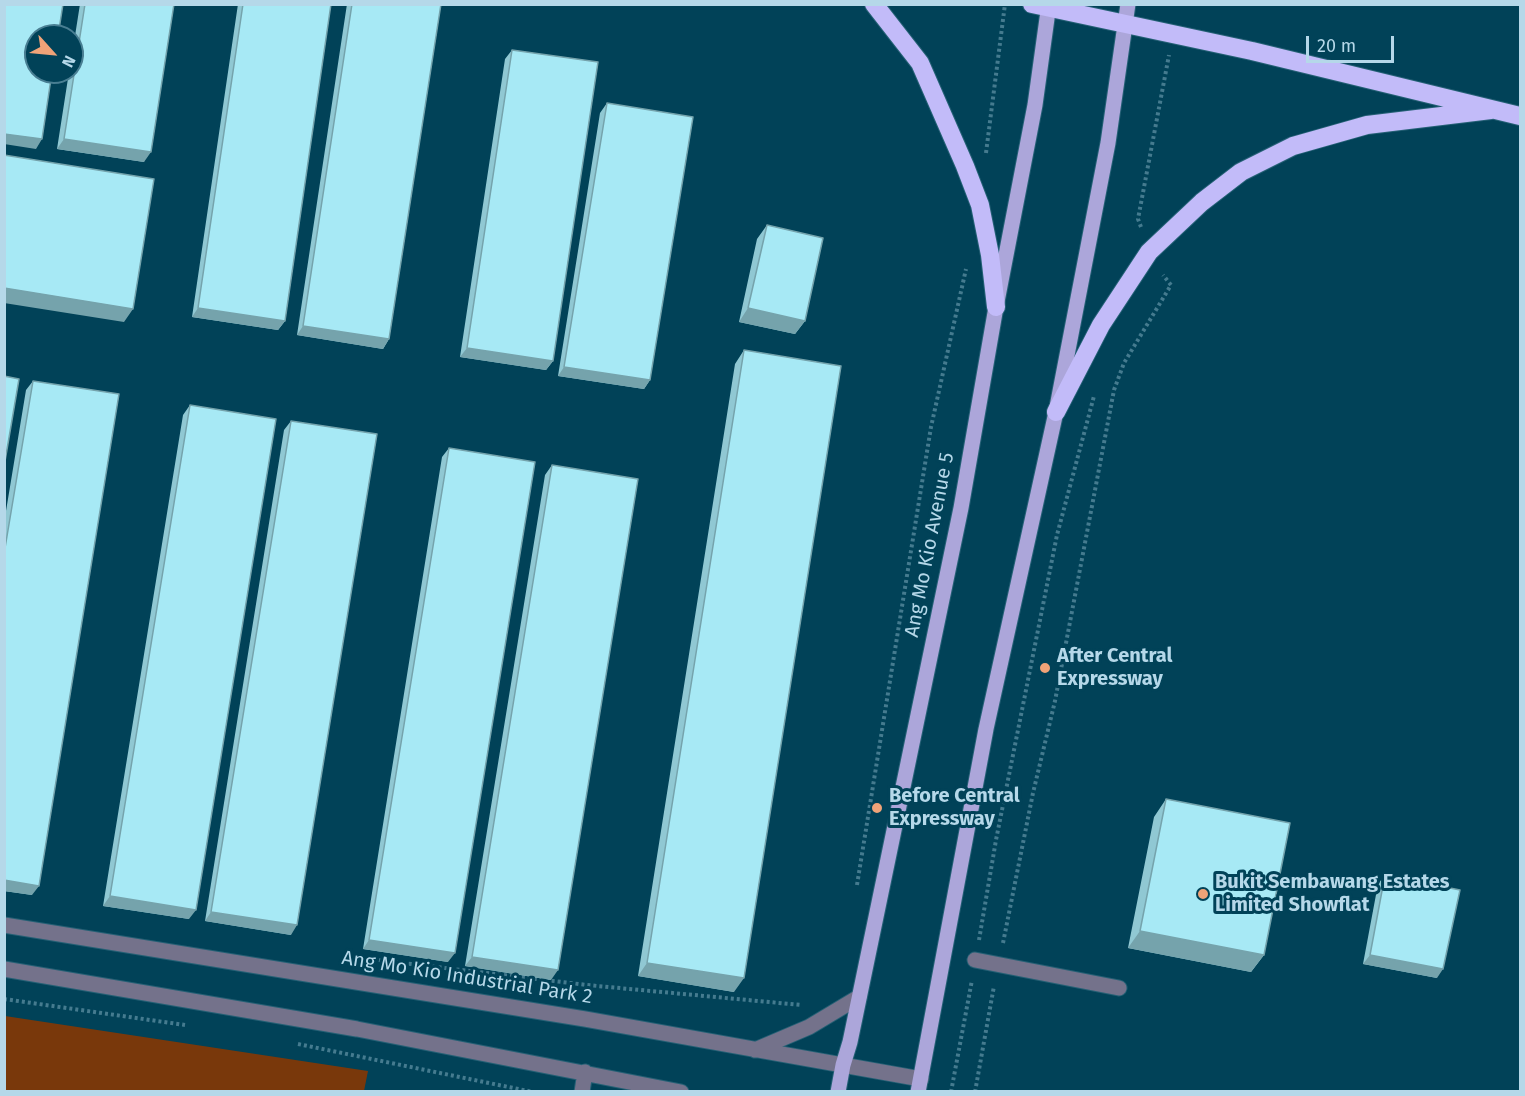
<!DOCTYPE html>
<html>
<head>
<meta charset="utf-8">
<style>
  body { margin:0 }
  #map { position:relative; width:1525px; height:1096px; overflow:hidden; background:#014258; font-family:"Fira Sans",sans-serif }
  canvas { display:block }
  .frame { position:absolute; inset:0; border:6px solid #b5d8e9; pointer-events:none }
  .north { position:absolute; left:24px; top:24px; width:60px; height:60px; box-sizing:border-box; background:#014258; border:2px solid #497e92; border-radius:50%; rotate:117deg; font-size:16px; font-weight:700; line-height:24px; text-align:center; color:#b5d8e9 }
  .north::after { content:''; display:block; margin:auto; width:21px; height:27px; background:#f0a378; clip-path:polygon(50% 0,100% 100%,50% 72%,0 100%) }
  .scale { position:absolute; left:1306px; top:36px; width:88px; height:27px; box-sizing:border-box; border:3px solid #b5d8e9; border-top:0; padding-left:8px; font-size:18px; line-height:21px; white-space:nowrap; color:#b5d8e9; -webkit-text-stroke:4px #014258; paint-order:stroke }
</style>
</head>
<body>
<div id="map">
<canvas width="1525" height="1096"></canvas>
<div class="frame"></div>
<div class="north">N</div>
<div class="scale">20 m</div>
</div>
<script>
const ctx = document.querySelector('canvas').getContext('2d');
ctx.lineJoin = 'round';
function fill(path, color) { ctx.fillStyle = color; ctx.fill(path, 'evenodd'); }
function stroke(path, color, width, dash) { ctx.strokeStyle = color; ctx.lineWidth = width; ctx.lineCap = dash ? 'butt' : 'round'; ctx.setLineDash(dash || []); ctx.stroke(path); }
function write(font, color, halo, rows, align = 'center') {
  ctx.font = font + ' "Fira Sans",sans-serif'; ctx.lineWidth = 6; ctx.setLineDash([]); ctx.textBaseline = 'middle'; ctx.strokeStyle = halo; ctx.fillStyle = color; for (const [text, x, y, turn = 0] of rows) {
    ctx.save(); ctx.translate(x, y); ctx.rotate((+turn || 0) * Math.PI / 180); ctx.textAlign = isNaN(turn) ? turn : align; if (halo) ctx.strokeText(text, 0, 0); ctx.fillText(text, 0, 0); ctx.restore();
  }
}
fill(new Path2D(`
  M5 1016 368 1071 364 1091H5Z`), '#79380b');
const minor = new Path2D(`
  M4 925 585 1019 921 1079
  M975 960 1119 988
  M4 969 357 1029 681 1092
  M755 1050 809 1027 859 997
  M582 1092 585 1072`);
const major = new Path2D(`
  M838 1092 843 1065 850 1042 961 508 996 307 1035 105 1049 4
  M918 1092 986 729 1056 412 1108 143 1128 4`);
const highway = new Path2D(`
  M874 4 920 63 965 166 980 205 990 255 996 307
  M1032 4 1252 51 1520 116
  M1056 412 1101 325 1149 252 1202 202 1241 172 1293 146 1367 125 1491 110`);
stroke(minor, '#256075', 17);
stroke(major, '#256075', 17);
stroke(highway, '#256075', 20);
stroke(new Path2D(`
  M986 153 1005 4
  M1141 227 1138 219 1169 55
  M857 885 931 427 966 269
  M979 940 996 840 1057 535 1094 396
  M1003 943 1033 793 1055 701 1114 390 1124 363 1171 285 1163 275
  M361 958 587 985 801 1005
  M4 999 185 1025
  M298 1044 533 1092
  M951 1092 972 980
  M975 1092 994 986`), '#457b8f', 4, [3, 3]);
stroke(minor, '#74728b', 15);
stroke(major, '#aca6da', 15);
stroke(highway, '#c2bbf9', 18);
fill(new Path2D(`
  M80 4H174L144 162 57 149 69 72H72V55Z
  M238 4H331L285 321 278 330 192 317Z
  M347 4H441L389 339 383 349 297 335Z
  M512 50 553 361 546 370 460 357 505 59Z
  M607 103 650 380 644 389 558 376 600 113Z
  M767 225 805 321 795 334 739 322 757 239Z
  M744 350 734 992 638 976 735 364Z
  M33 381 32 895 4 891V523L26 390Z
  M190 405 189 919 103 906 183 415Z
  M291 421V935L205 921 284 430Z
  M449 448 448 962 363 949 442 457Z
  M552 465 551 980 465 966 545 475Z
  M1166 799 1264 955 1251 972 1128 948 1154 817Z
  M1385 875 1437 978 1363 964 1378 884Z`), '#90c8d3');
fill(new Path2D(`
  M4 134 42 139 36 149 4 144Z
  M64 139 151 152 144 162 57 149Z
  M4 288 133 309 124 322 4 303Z
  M198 308 285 321 278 330 192 317Z
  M748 308 805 321 795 334 739 322Z
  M303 326 389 339 383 349 297 335Z
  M467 348 553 361 546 370 460 357Z
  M564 367 650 380 644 389 558 376Z
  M4 880 39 886 32 895 4 891Z
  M110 896 196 910 189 919 103 906Z
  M211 912 297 925 291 935 205 921Z
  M1140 931 1264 955 1251 972 1128 948Z
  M369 940 455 953 448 962 363 949Z
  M1370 955 1443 969 1437 978 1363 964Z
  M472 957 558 970 551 980 465 966Z
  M647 963 744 978 734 992 638 976Z`), '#75a3ac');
const building = new Path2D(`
  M4 4H63L58 36H36V72H52L42 139 4 134Z
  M85 4H174L151 152 64 139Z
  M243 4H331L285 321 198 308Z
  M352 4H441L389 339 303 326Z
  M512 50 598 62 553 361 467 348Z
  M607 103 693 117 650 380 564 367Z
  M4 155 154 179 133 309 4 288Z
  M767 225 823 238 805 321 748 308Z
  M744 350 841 366 744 978 647 963Z
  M4 376 19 379 4 467Z
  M33 381 119 394 39 886 4 880V554Z
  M190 405 276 419 196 910 110 896Z
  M291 421 377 434 297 925 211 912Z
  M449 448 535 462 455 953 369 940Z
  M552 465 638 479 558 970 472 957Z
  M1166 799 1290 823 1264 955 1140 931Z
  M1385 875 1460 890 1443 969 1370 955Z`);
fill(building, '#a7e9f5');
stroke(building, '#75a3ac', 1.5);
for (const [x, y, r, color] of [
  [1045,668,6,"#f0a378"],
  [877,808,6,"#f0a378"],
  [1203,894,6,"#f0a378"]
]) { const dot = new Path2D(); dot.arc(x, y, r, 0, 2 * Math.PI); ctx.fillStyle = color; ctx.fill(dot); stroke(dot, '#014258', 2); }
write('20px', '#b5d8e9', '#014258', [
  ["Ang Mo Kio Avenue 5",930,545,-79],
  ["Ang Mo Kio Industrial Park 2",467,978,9]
]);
write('bold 20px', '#b5d8e9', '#014258', [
  ["After Central",1057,656],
  ["Expressway",1057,679],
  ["Before Central",889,796],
  ["Expressway",889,819],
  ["Bukit Sembawang Estates",1215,882],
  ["Limited Showflat",1215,905]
], 'left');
</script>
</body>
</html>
